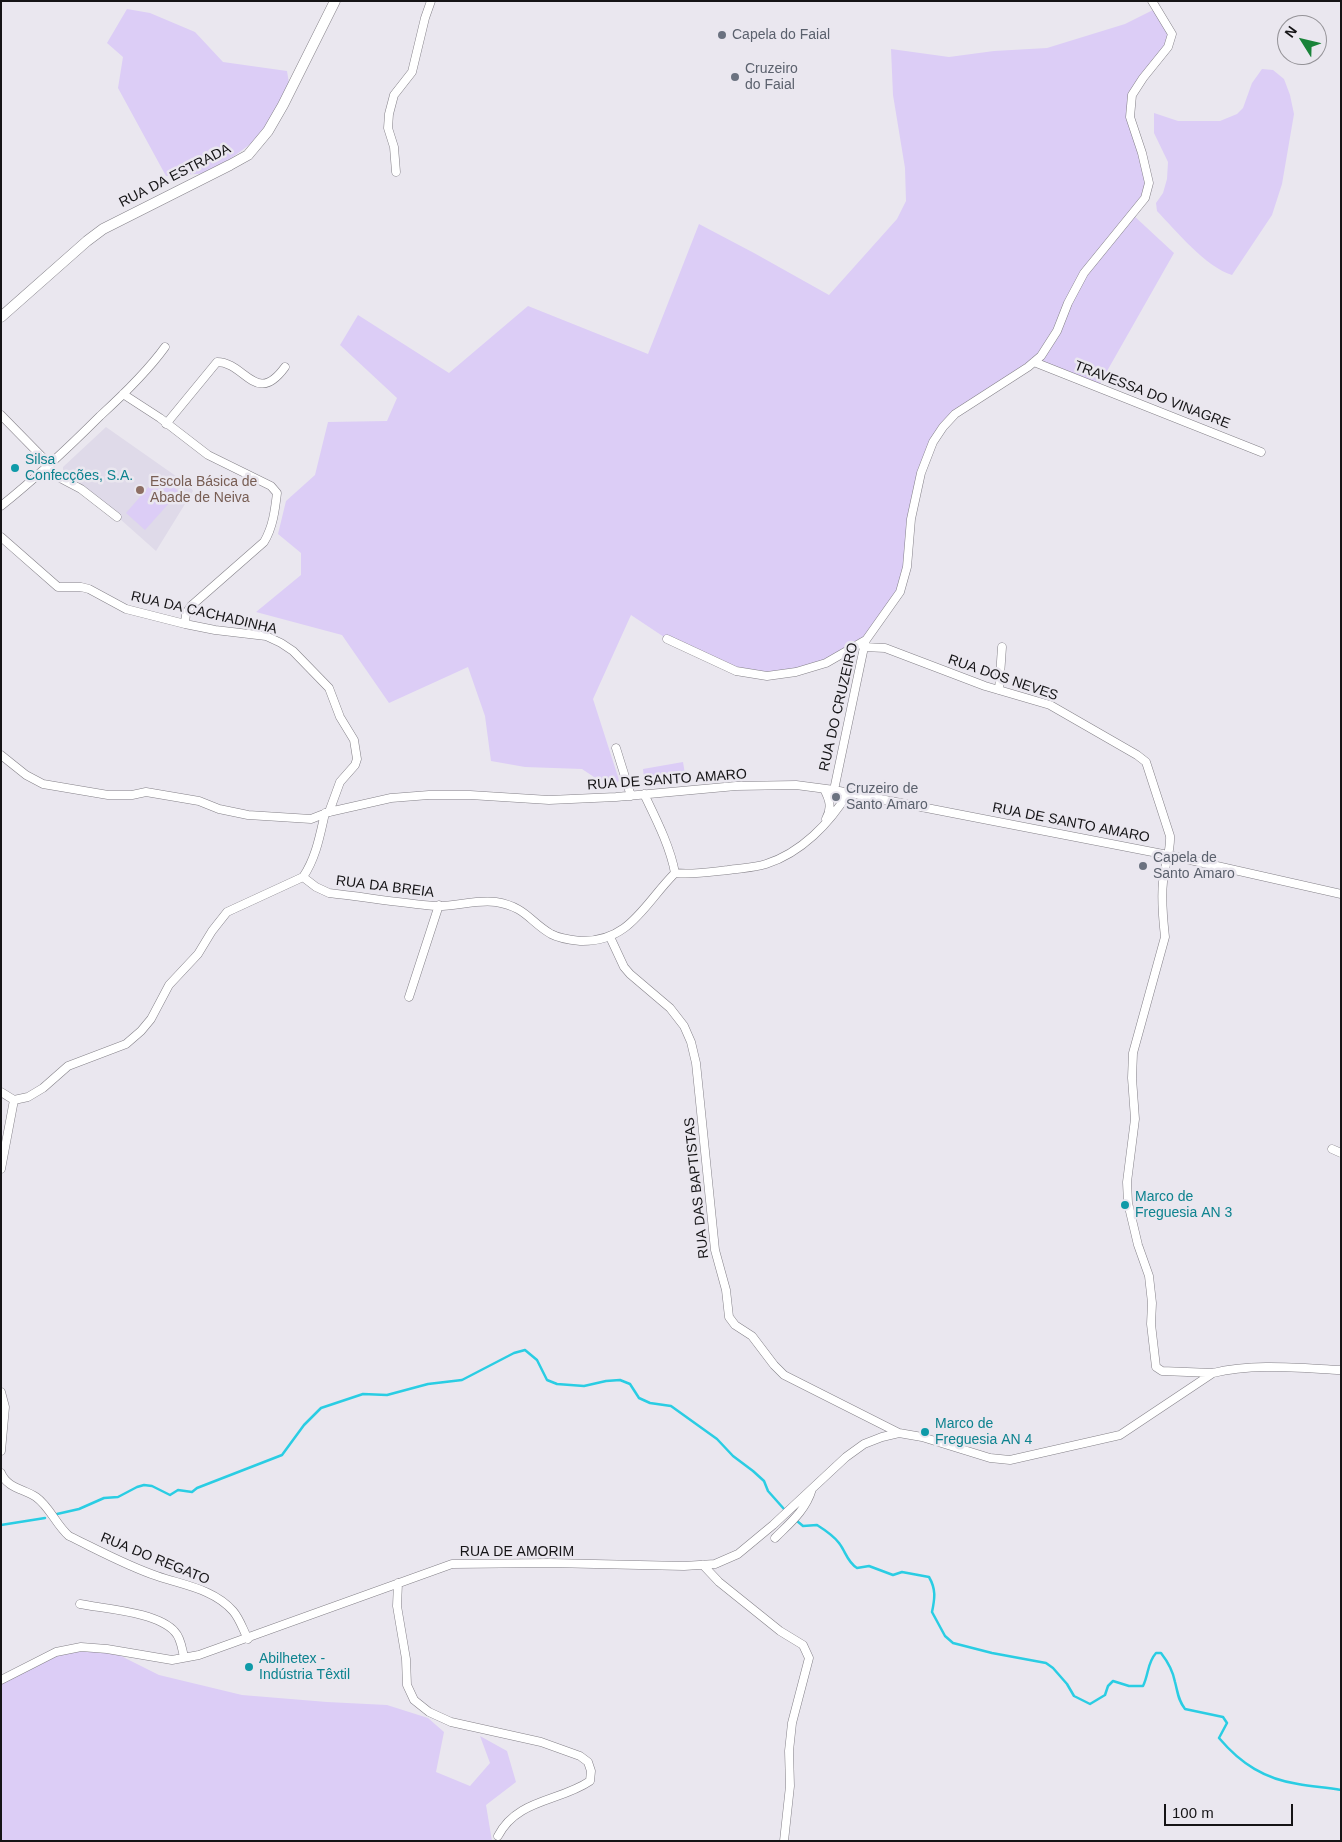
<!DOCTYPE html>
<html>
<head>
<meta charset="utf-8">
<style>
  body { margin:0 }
  #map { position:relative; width:1342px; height:1842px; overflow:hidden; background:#eae7ef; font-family:Helvetica,sans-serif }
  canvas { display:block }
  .frame { position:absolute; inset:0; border:2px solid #151416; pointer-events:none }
  .north { position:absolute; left:1277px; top:15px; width:50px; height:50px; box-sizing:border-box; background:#eae7ef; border:1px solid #959398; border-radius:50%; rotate:306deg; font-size:14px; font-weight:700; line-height:20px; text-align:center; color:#151416 }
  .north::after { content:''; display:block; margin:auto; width:18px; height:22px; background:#198339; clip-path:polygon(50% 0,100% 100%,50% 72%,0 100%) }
  .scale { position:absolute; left:1164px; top:1804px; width:129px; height:22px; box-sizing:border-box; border:2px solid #151416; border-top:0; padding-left:6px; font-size:15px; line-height:18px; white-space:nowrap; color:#151416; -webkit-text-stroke:4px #eae7ef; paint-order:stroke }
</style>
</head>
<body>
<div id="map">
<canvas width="1342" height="1842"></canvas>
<div class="frame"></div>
<div class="north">N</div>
<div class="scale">100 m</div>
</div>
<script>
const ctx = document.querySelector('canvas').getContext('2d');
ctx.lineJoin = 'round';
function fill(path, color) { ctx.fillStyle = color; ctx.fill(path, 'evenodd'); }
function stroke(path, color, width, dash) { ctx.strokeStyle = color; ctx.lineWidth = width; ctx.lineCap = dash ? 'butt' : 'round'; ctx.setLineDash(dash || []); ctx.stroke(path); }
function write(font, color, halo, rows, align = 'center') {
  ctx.font = font + ' Helvetica,sans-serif'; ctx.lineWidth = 5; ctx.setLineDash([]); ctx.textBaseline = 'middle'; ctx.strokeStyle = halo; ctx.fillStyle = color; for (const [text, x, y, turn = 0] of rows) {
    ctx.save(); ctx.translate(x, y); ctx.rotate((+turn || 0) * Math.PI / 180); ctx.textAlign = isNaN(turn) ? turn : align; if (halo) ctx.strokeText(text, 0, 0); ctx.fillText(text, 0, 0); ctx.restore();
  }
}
fill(new Path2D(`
  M106 427 190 486 193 491 156 551 120 519V513L113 510 78 485 80 481 63 471V467Z`), '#dfdae9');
fill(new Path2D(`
  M127 9 150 13 195 32 223 62 287 71 290 89 264 134 211 173 166 176 118 88 123 57 107 43Z
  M1153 10 1172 34 1132 95 1130 117 1149 183 1132 214 1174 253 1098 387 1034 362 943 427 921 473 900 592 866 640 826 663 767 676 736 671 667 639 631 615 593 699 619 780 616 785H600L594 777 582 769 525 767 491 761 485 716 468 667 389 703 342 635 256 612 301 575V553L278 534 286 501 315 475 328 422 387 421 397 398 340 345 358 315 449 373 528 306 648 354 699 224 754 253 829 295 897 219 906 201 905 168 893 95 891 49 949 57 994 51 1047 48 1125 24Z
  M1262 69 1273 70 1284 79 1290 95 1294 114 1282 184 1272 215 1232 275C1207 268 1175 230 1157 211L1156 203 1163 193 1167 179 1168 162 1154 133V113L1178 121H1220L1237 114 1243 108 1252 83Z
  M159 475 179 492 145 530 126 513Z
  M683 762 686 780 645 787 643 769Z
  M107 1649 159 1675 242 1695 327 1702 387 1705 428 1718 444 1732 436 1772 470 1786 490 1763 480 1736 507 1751 516 1782 486 1805 492 1841H1V1680L56 1652Z`), '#dccdf6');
stroke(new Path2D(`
  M57 1514 79 1509 104 1498 118 1497 137 1487 144 1485 152 1486 170 1495 178 1490 192 1492 197 1488 282 1455 304 1425 321 1408 363 1394 387 1395 428 1384 462 1380 514 1353 525 1350 537 1360 547 1380 557 1384 584 1386 606 1381 620 1380 630 1384 639 1398 650 1403 671 1406 717 1439 733 1456 753 1471 764 1481 768 1491 784 1509
  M797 1521 803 1526 817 1525C825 1530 833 1535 839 1543 846 1552 847 1562 857 1568L869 1566 893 1575 902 1572 929 1577C936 1589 935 1598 932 1612L945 1636 953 1643 992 1653 1046 1663 1053 1668 1067 1684 1074 1696 1090 1704 1105 1695 1108 1686 1113 1681 1129 1686H1143C1149 1674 1147 1663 1156 1653H1161C1168 1662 1173 1671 1175 1682 1178 1693 1178 1700 1185 1709L1223 1717 1227 1723 1219 1738C1241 1764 1265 1779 1298 1784 1313 1787 1326 1787 1341 1790
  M1 1525 45 1518`), '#2acde3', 2.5);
const street = new Path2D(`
  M396 172 394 147 388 128 389 114 394 95 412 72 425 18 431 1
  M1034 362 1261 452
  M123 394 160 418 208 455 271 486 277 493C275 510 273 527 264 542L191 606 186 613 185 624
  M1 415 50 465
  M166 424 217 362C245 362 256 407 285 367
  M45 470 81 489 117 517
  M1 506C36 478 68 448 100 416 123 395 147 372 165 347
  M1 537 58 587H81L89 589 126 609 185 624 215 630 266 636 281 643 293 651 329 688 340 717 354 740 357 759 355 765 340 782 329 812
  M667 639 736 671 767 676 796 672 826 663 866 640
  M864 647 885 648 985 686 1050 705 1137 755 1146 762 1170 836C1171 852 1164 866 1163 882 1161 900 1163 919 1165 937L1133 1053 1132 1078 1135 1119 1127 1182 1128 1203 1138 1245 1149 1276 1152 1303 1151 1324 1156 1367 1162 1371 1212 1373
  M999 690 1002 647
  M616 748 631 796
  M1 755 26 775 43 784 108 795H132L146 792 199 801 219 809 248 815 311 819 329 812 391 798 429 795H470L549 800 616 797 736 786 796 785 834 790 1168 855 1341 894
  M824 789C830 800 832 808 826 819
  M834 790 864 647 866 640 900 592 907 567 911 519 921 473 933 442 943 427 955 414 1028 367 1041 356 1057 331 1068 303 1084 273 1145 198 1149 183 1142 153 1130 117 1132 95 1143 78 1168 47 1172 34 1152 1
  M675 873C693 875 710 872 728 870 740 868 754 868 766 864 801 853 830 823 848 793
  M303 877 316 887 329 893C364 897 400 903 435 906 455 907 476 899 496 902 526 907 529 921 551 934 560 939 571 940 581 941 630 942 644 904 675 873 670 846 656 819 644 794
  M610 937 624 967 630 974 670 1008 684 1026 691 1042 696 1063 699 1092 715 1250 726 1290 729 1317 735 1325 752 1336 774 1365 784 1375 899 1433
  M409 997 439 905
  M1 1092 14 1100 28 1097 43 1088 68 1066 126 1044 141 1031 151 1019 169 985 198 954 212 931 227 912 303 877C316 858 320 835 325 813
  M1332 1149 1341 1153
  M1 1169 14 1100
  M1 1392 5 1407 1 1451
  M1 1473C7 1488 24 1489 36 1497 50 1507 56 1525 69 1536 98 1550 127 1566 157 1576 183 1585 214 1589 233 1611 240 1619 243 1630 248 1639
  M775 1538C790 1523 806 1510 812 1489
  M703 1565 719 1582 780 1631 803 1645 809 1658 792 1723 789 1751 790 1786 784 1841
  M398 1583 397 1606 406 1659 407 1685 414 1700 429 1712 451 1722 541 1742 580 1756 588 1762 591 1771 590 1781C559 1802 517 1799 498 1836
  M80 1604C105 1609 158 1612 175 1632 181 1638 182 1649 184 1657
  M1 1680 56 1652 81 1647 107 1649 172 1660 199 1655 452 1564 550 1563 684 1566 715 1564 738 1554 773 1525 846 1457 864 1444 882 1437 899 1433 922 1437 990 1458 1010 1460 1120 1435 1213 1373C1253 1363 1299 1368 1341 1370`);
const secondary = new Path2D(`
  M1 317 87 241 103 229 230 165 248 155 268 131 283 105 335 1`);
stroke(street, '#848188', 9);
stroke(secondary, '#848188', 11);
stroke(street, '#fff', 8);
stroke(secondary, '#fff', 10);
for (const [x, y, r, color] of [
  [722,35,5,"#6b7280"],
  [735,77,5,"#6b7280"],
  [15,468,5,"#0f9aa8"],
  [140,490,5,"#8d6e63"],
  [836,797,5,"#6b7280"],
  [1143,866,5,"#6b7280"],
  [1125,1205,5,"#0f9aa8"],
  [925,1432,5,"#0f9aa8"],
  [249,1667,5,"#0f9aa8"]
]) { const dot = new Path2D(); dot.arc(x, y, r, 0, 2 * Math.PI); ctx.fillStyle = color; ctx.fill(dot); stroke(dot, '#eae7ef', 2); }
write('14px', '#5b616d', '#eae7ef', [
  ["Capela do Faial",732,35],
  ["Cruzeiro",745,69],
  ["do Faial",745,85],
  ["Cruzeiro de",846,789],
  ["Santo Amaro",846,805],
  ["Capela de",1153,858],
  ["Santo Amaro",1153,874]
], 'left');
write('14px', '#151416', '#eae7ef', [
  ["RUA DA ESTRADA",175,176,-27],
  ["TRAVESSA DO VINAGRE",1152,395,21],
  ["RUA DA CACHADINHA",204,613,13],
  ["RUA DOS NEVES",1003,678,19],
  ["RUA DO CRUZEIRO",839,707,-77],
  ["RUA DE SANTO AMARO",667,780,-4],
  ["RUA DE SANTO AMARO",1071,823,11],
  ["RUA DA BREIA",385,887,7],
  ["RUA DAS BAPTISTAS",697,1188,-96],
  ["RUA DE AMORIM",517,1552],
  ["RUA DO REGATO",155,1559,22]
]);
write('14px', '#0d838f', '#eae7ef', [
  ["Silsa",25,460],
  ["Confecções, S.A.",25,476],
  ["Marco de",1135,1197],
  ["Freguesia AN 3",1135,1213],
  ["Marco de",935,1424],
  ["Freguesia AN 4",935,1440],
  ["Abilhetex -",259,1659],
  ["Indústria Têxtil",259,1675]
], 'left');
write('14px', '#785e54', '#eae7ef', [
  ["Escola Básica de",150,482],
  ["Abade de Neiva",150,498]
], 'left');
</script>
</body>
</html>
